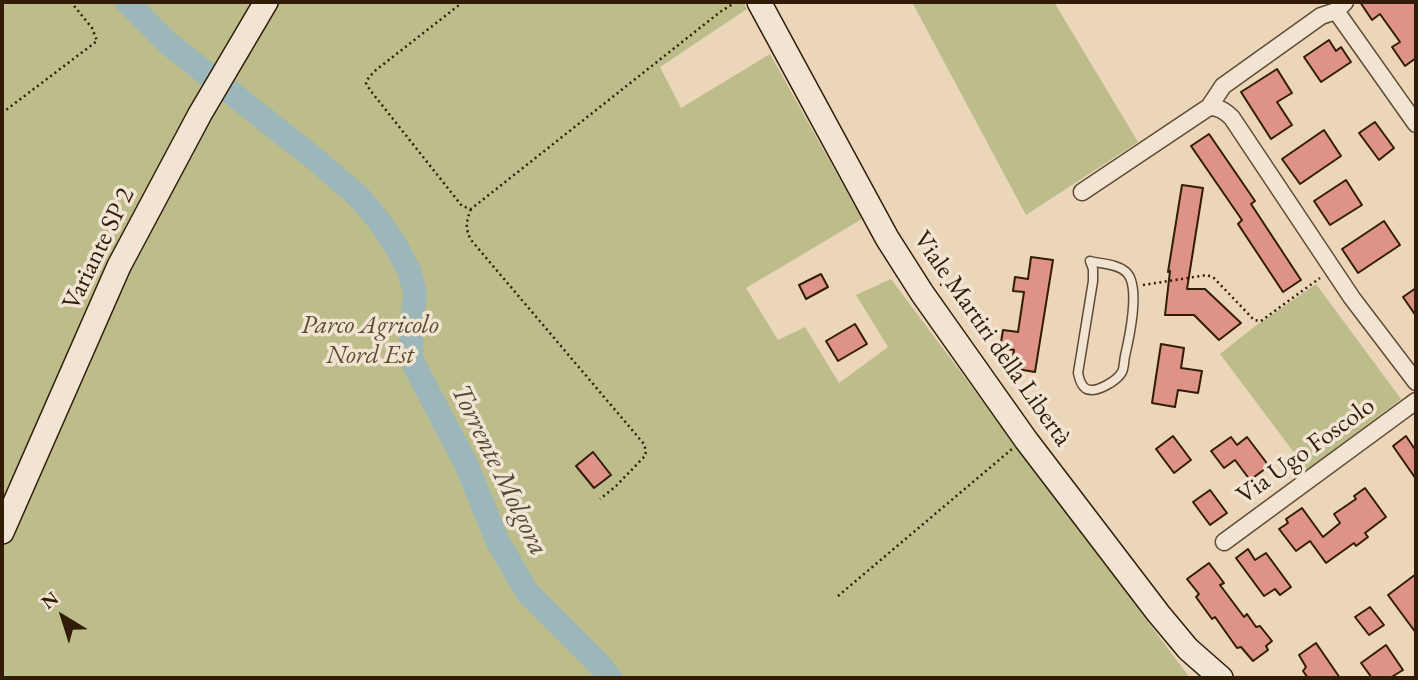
<!DOCTYPE html>
<html>
<head>
<meta charset="utf-8">
<style>
  body { margin:0 }
  #map { position:relative; width:1418px; height:680px; overflow:hidden; background:#ebd6ba; font-family:"EB Garamond",serif }
  canvas { display:block }
  .frame { position:absolute; inset:0; border:4px solid #311d07; pointer-events:none }
  .north { position:absolute; left:28px; top:582px; width:70px; height:70px; -webkit-text-stroke:5px #f2e4d2; paint-order:stroke; rotate:322deg; font-size:19px; font-weight:700; line-height:28px; text-align:center; color:#311d07 }
  .north::after { content:''; display:block; margin:auto; width:24px; height:32px; background:#311d07; clip-path:polygon(50% 0,100% 100%,50% 72%,0 100%) }
</style>
</head>
<body>
<div id="map">
<canvas width="1418" height="680"></canvas>
<div class="frame"></div>
<div class="north">N</div>
</div>
<script>
const ctx = document.querySelector('canvas').getContext('2d');
ctx.lineJoin = 'round';
function fill(path, color) { ctx.fillStyle = color; ctx.fill(path, 'evenodd'); }
function stroke(path, color, width, dash) { ctx.strokeStyle = color; ctx.lineWidth = width; ctx.lineCap = dash ? 'butt' : 'round'; ctx.setLineDash(dash || []); ctx.stroke(path); }
function write(font, color, halo, rows, align = 'center') {
  ctx.font = font + ' "EB Garamond",serif'; ctx.lineWidth = 7; ctx.setLineDash([]); ctx.textBaseline = 'middle'; ctx.strokeStyle = halo; ctx.fillStyle = color; for (const [text, x, y, turn = 0] of rows) {
    ctx.save(); ctx.translate(x, y); ctx.rotate((+turn || 0) * Math.PI / 180); ctx.textAlign = isNaN(turn) ? turn : align; if (halo) ctx.strokeText(text, 0, 0); ctx.fillText(text, 0, 0); ctx.restore();
  }
}
fill(new Path2D(`
  M2 2H743L747 9 660 67 681 108 770 54 862 219 746 288 778 340 805 327 839 383 888 347 856 295 891 279 1190 678H2Z
  M912 2H1054L1138 142 1026 215Z
  M1316 284 1401 399 1307 470 1220 354 1254 327Z`), '#bdbc8b');
stroke(new Path2D(`
  M127 2 168 43 315 159 358 196 380 222 397 248 409 271 415 292 411 337 412 361 466 464 497 540 527 592 598 663 610 678`), '#9bb7b9', 24);
const building = new Path2D(`
  M1360 2H1416V58L1405 66 1392 47 1400 42 1380 14 1372 20Z
  M1329 40 1336 51 1341 47 1351 62 1321 82 1304 57Z
  M1277 69 1292 93 1277 102 1292 125 1271 139 1241 92Z
  M1375 122 1394 148 1379 160 1359 133Z
  M1324 130 1341 156 1300 184 1282 159Z
  M1209 134 1255 201 1251 204 1301 280 1283 292 1238 224 1242 220 1191 146Z
  M1346 180 1362 205 1330 225 1314 201Z
  M1182 185 1203 188 1187 289H1205L1241 323 1219 340 1194 315H1165L1170 271 1168 272Z
  M1384 221 1400 245 1358 273 1342 249Z
  M1031 257 1053 260 1035 372 1011 368 1014 350 1000 348 1003 330 1018 332 1024 292 1013 291 1015 277 1028 279Z
  M821 274 828 287 806 299 799 285Z
  M1416 288V316L1403 297Z
  M855 324 867 344 838 361 826 341Z
  M1161 344 1184 348 1181 368 1202 371 1198 393 1178 390 1175 407 1152 403Z
  M1173 436 1191 460 1174 473 1156 449Z
  M1406 436 1416 451V479L1393 446Z
  M1231 437 1237 445 1247 437 1269 466 1250 480 1235 460 1224 468 1211 451Z
  M593 452 611 475 594 488 576 466Z
  M1365 488 1386 517 1365 533 1368 537 1356 546 1354 543 1326 563 1310 541 1296 551 1279 529 1288 523 1286 519 1302 508 1323 537 1340 523 1334 514 1356 499 1354 496Z
  M1210 490 1227 513 1210 525 1193 502Z
  M1248 549 1255 560 1266 553 1291 587 1280 595 1275 589 1264 596 1236 558Z
  M1209 563 1224 583 1220 585 1244 617 1247 614 1256 627 1260 626 1272 641 1266 646 1268 650 1253 661 1241 647 1237 648 1215 617 1212 619 1196 597 1199 594 1187 579Z
  M1416 574V633L1388 595Z
  M1370 607 1384 625 1369 635 1355 617Z
  M1316 643 1340 678H1308L1303 671 1306 667 1299 655Z
  M1386 645 1403 670 1390 678H1372L1361 663Z`);
fill(building, '#df9286');
stroke(building, '#311d07', 2);
const lane = new Path2D(`
  M1090 261C1102 264 1118 264 1126 272 1141 285 1129 339 1125 356 1124 361 1124 368 1122 372 1117 381 1094 395 1085 388 1081 385 1079 378 1078 373L1093 281V269Z`);
const street = new Path2D(`
  M1336 11 1416 124
  M1209 107 1223 86 1321 16 1336 11 1345 2
  M1082 192 1209 107C1219 107 1225 111 1232 118L1352 298 1416 382
  M1224 542 1416 401`);
const secondary = new Path2D(`
  M759 2 887 238 922 293 1026 440 1158 613 1188 649 1221 678
  M2 532 119 266 200 114 266 2`);
stroke(lane, '#604b34', 11);
stroke(street, '#604b34', 19);
stroke(secondary, '#311d07', 26);
stroke(new Path2D(`
  M463 2 376 70 369 77 366 83 370 90 462 206 471 209 720 12 736 2
  M2 113 97 41 92 28 71 2
  M471 209C466 221 465 229 471 240L644 444 646 451 645 456 616 486 600 499
  M940 285 951 282
  M1143 285 1207 275 1214 278 1254 320 1261 321 1320 278
  M838 596 1012 449`), '#311d07', 2.5, [2, 3.5]);
stroke(lane, '#f2e4d2', 8);
stroke(street, '#f2e4d2', 16);
stroke(secondary, '#f2e4d2', 23);
write('26px', '#311d07', '#f2e4d2', [
  ["Variante SP 2",99,249,-64],
  ["Viale Martiri della Libertà",992,339,55],
  ["Via Ugo Foscolo",1306,451,-36]
]);
write('italic 26px', '#5b4d2f', '#f2e4d2', [
  ["Parco Agricolo",370,326],
  ["Nord Est",370,356]
]);
write('italic 28px', '#514b3c', '#f2e4d2', [
  ["Torrente Molgora",499,470,64]
]);
</script>
</body>
</html>
